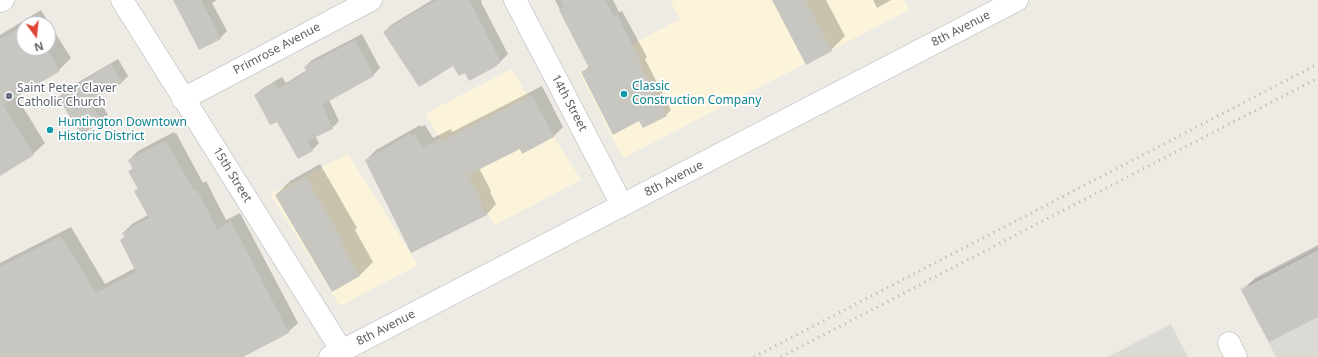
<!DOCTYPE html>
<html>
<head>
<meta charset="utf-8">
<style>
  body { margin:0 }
  #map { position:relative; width:1318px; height:357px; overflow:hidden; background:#edebe3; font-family:"Noto Sans",sans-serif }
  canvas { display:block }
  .north { position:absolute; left:16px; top:16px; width:40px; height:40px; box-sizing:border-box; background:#fff; border:1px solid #bdbfc1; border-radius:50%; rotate:165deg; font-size:11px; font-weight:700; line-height:16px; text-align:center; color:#5b5f63 }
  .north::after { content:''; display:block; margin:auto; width:14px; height:18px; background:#df4737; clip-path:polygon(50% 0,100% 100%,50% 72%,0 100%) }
</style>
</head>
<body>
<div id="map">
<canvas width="1318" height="357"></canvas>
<div class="north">N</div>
</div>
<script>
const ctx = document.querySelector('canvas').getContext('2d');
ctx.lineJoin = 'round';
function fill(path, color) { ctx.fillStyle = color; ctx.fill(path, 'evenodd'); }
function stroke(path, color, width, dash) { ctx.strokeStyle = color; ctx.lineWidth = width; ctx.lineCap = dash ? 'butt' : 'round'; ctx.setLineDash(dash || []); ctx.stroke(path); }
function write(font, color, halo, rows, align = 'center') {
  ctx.font = font + ' "Noto Sans",sans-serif'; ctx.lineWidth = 3.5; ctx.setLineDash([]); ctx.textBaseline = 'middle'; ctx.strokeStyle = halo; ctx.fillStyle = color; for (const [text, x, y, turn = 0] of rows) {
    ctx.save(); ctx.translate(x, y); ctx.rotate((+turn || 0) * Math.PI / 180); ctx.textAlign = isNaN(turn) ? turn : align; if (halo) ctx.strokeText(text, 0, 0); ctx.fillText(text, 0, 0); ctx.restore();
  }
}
fill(new Path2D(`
  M670 0H904L909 10 623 158 579 72 680 19Z
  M511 69 581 180 495 225 425 114Z
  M348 154 418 265 340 306 270 194Z`), '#fcf4da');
fill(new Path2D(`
  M1318 248V357H1276L1240 288Z
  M1171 324 1188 357H1108Z`), '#dcdad5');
fill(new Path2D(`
  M174 0H217L212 3 227 31 220 38Z
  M432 0H482L481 2 508 54 496 66 465 72 454 64 384 32 391 25Z
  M555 0H613L619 12 622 11 647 57 645 59 671 110 666 115 640 120 583 72 589 66Z
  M773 0H826L845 36 831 50Z
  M873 0H891L877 8Z
  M41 10 71 58 59 70 16 96 45 143 33 154 0 175V35ZM24 24H48V48H24Z
  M362 34 380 68 373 75 329 100 339 121 332 128 315 136 319 143 312 150 255 95 262 89 282 77 286 83 307 70 305 67 312 60Z
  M118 59 128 76 122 82 97 97 108 115 102 121 82 134 59 97 65 90Z
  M542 86 563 127 553 137 520 147 479 168 491 191 490 192 496 204 487 214 411 251 366 160 376 150 420 125 421 127 425 125 433 138 451 129 452 132Z
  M174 132 175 134 176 133 203 183 206 181 226 220 240 213 298 323 288 332 240 357H2L0 355V263L71 227 105 284 135 268 121 240 125 236 123 233 132 224 148 215 136 191 138 188 129 172 133 168 129 160 138 151Z
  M320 164 357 228 355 230 373 262 359 276 276 195 290 181Z
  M1318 245V316L1243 290 1255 278Z`), '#0003');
fill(new Path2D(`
  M173 0H201L221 39 199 50Z
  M437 0H469L501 62 496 65 497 66 469 81 465 73 459 76 453 66 419 87 383 32 420 9Z
  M561 0H605L614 17 617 15 642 64 640 65 667 116 643 128 639 121 613 135 581 72 589 68 559 10 564 7Z
  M772 0H805L832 51 806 65Z
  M24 25V48H46L60 71 3 105 34 155 0 176V39Z
  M355 40 374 76 322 105 333 129 307 141 313 151 298 159 277 122 270 125 254 95 275 83 278 89 307 72 304 67Z
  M111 64 122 83 90 102 102 122 81 135 58 97Z
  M532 95 554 137 522 154 520 149 468 175 482 201 480 202 487 215 411 253 365 160 410 134 411 136 415 134 423 147 441 138 442 141Z
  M165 141 166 142H167L194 191 197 190 217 229 231 221 289 333 243 357H0V267L61 236 96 293 136 272 120 240 125 237 122 233 149 218 134 191 138 189 128 171 133 169 128 160Z
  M306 177 344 242 341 244 360 276 332 292 275 195Z
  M1318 250V317L1269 342 1241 290Z`), '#c8c6c0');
const street = new Path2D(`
  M122 0 342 351
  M515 0 622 205
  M0 1 3 0
  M183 99 371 0
  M1229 343 1236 357`);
const secondary = new Path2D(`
  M330 357 1017 0`);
stroke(street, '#b1b4b8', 23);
stroke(secondary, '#b5b7bd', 23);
stroke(street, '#fff', 22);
stroke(secondary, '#fff', 22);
stroke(new Path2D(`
  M754 357 1318 64
  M781 357 1318 78`), '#b2b3b3', 3, [1, 5]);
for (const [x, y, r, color] of [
  [624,94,4,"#0f9aa8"],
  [9,96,4,"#6b7280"],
  [50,130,4,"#0f9aa8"]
]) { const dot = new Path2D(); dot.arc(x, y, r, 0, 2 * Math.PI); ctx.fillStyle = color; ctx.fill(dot); stroke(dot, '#fff', 1.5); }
write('12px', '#5b5f63', '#fff', [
  ["8th Avenue",961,29,-27],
  ["Primrose Avenue",277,49,-28],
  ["14th Street",569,103,62],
  ["15th Street",232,175,58],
  ["8th Avenue",674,179,-27],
  ["8th Avenue",386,328,-27]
]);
write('12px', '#0d838f', '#fff', [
  ["Classic",632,87],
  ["Construction Company",632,101],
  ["Huntington Downtown",58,123],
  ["Historic District",58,137]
], 'left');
write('12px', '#5b616d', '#fff', [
  ["Saint Peter Claver",17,89],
  ["Catholic Church",17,103]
], 'left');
</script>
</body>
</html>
